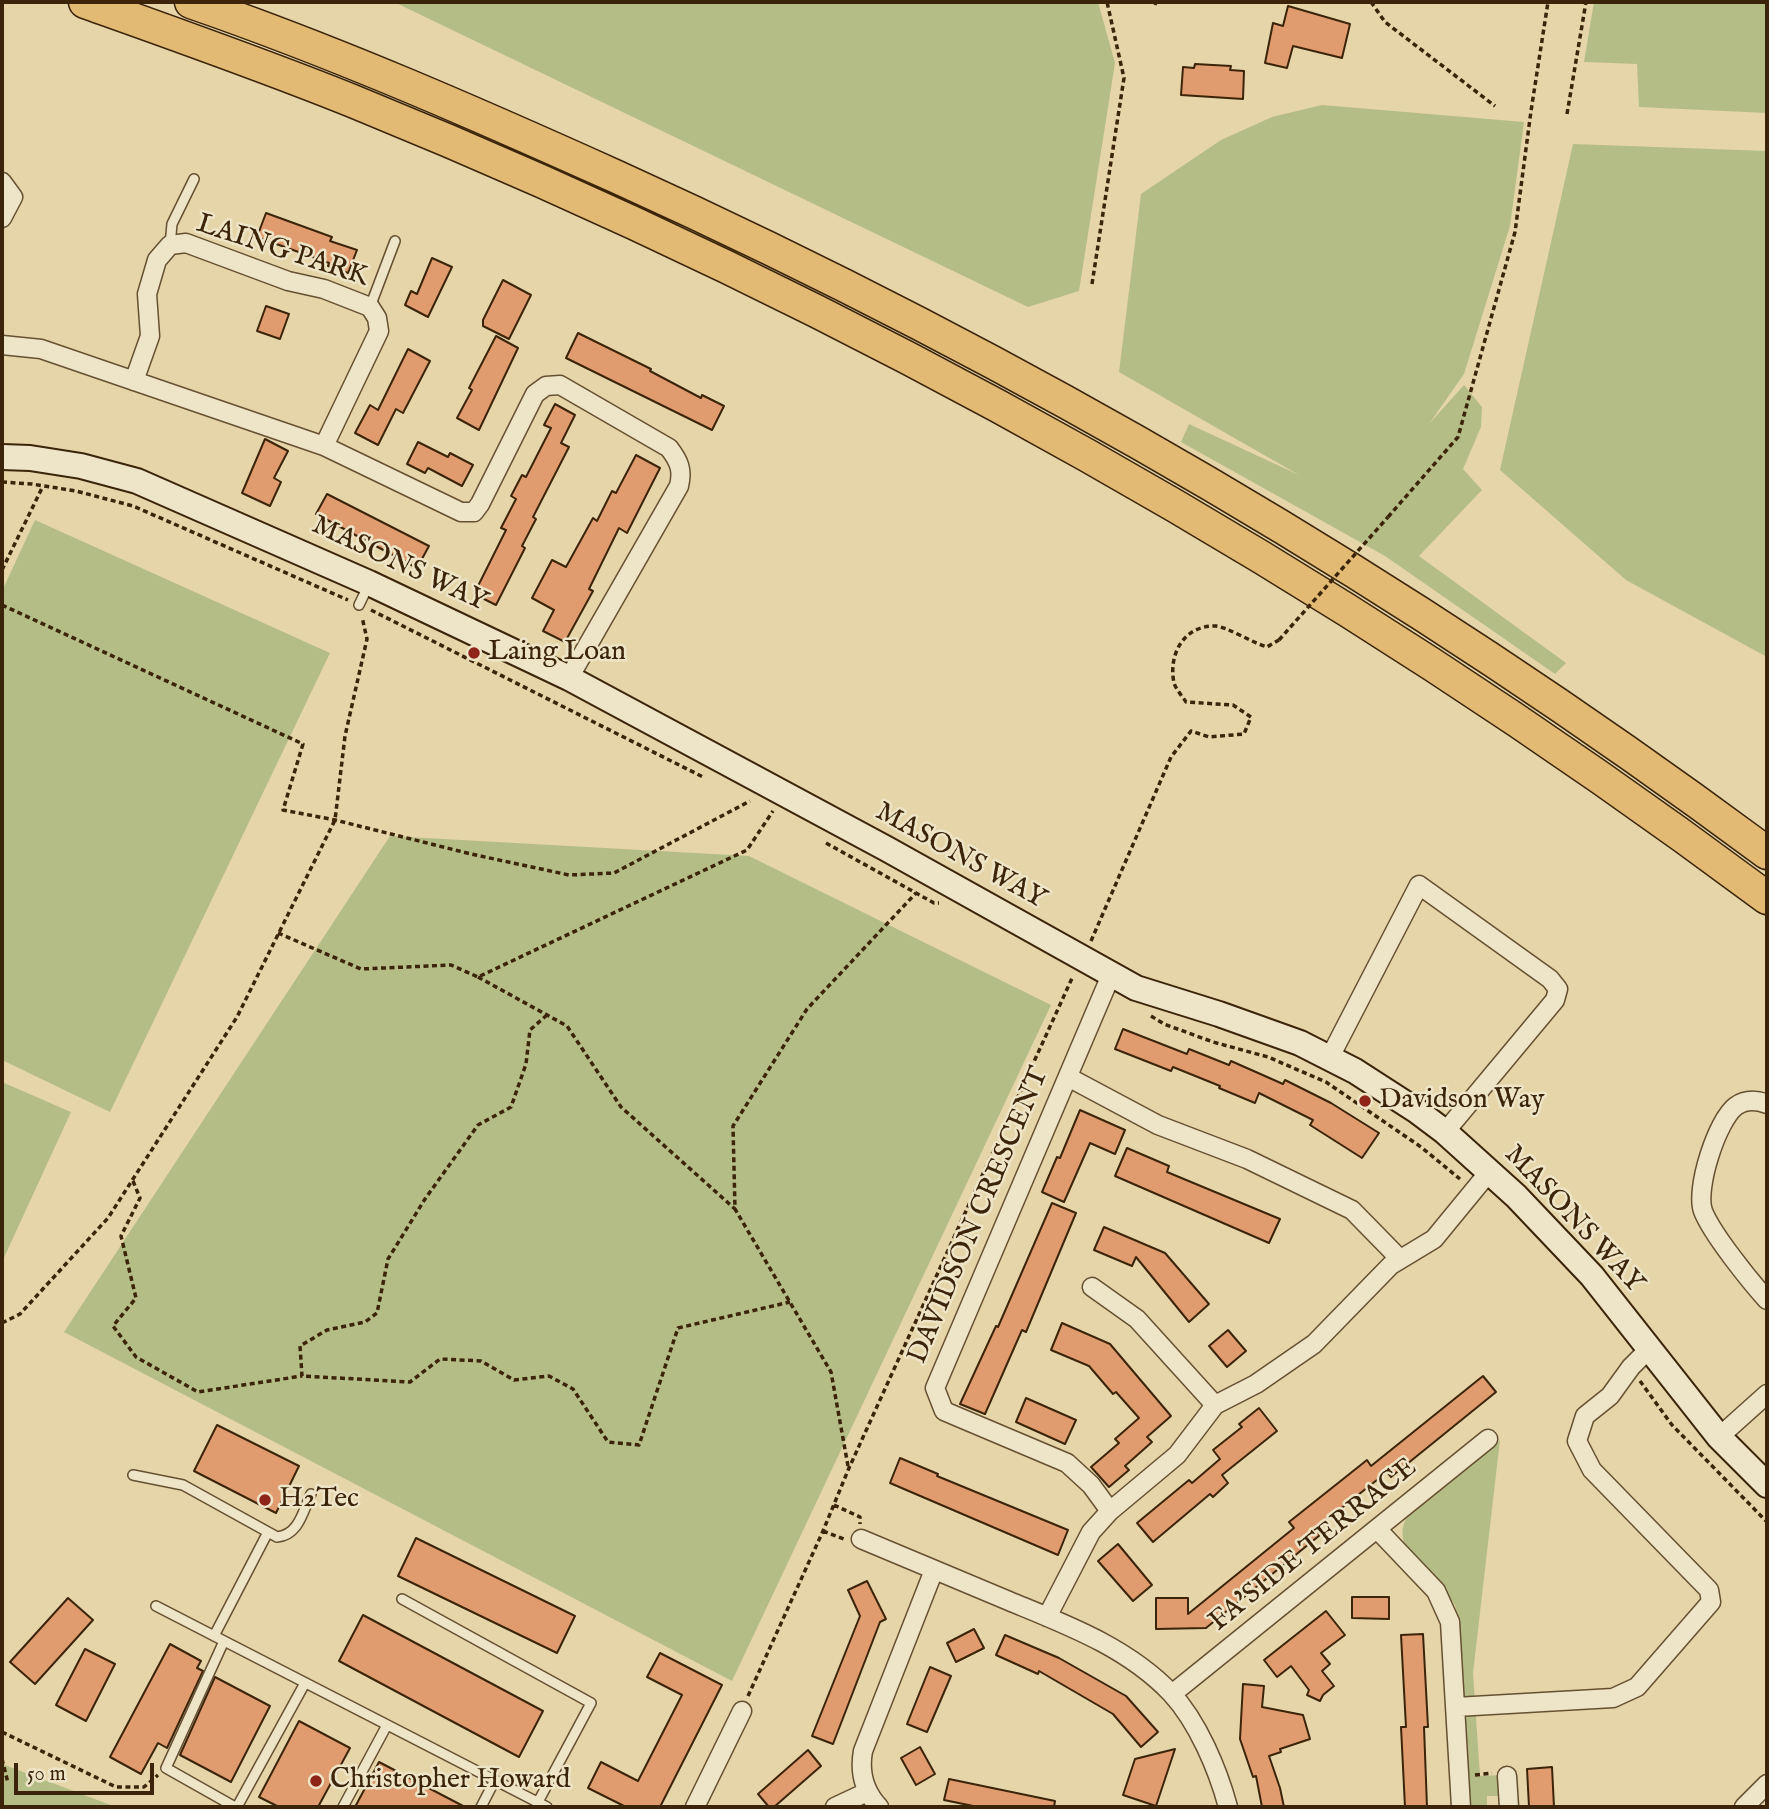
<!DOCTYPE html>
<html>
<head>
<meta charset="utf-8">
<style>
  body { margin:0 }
  #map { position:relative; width:1769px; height:1809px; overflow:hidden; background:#e5d5a9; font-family:"IM FELL English",serif }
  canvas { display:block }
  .frame { position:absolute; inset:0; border:4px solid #3b2409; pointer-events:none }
  .scale { position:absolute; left:14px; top:1763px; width:140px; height:32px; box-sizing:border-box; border:4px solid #3b2409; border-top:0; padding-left:9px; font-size:21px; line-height:24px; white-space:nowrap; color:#3b2409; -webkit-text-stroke:5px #eee4c7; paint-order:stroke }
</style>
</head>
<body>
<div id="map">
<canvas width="1769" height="1809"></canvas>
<div class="frame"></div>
<div class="scale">50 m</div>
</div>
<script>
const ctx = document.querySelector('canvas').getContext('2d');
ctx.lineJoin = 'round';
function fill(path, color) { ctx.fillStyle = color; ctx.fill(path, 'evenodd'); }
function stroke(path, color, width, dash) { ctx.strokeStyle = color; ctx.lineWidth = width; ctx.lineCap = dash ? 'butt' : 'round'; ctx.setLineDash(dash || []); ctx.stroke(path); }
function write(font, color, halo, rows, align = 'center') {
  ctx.font = font + ' "IM FELL English",serif'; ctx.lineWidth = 5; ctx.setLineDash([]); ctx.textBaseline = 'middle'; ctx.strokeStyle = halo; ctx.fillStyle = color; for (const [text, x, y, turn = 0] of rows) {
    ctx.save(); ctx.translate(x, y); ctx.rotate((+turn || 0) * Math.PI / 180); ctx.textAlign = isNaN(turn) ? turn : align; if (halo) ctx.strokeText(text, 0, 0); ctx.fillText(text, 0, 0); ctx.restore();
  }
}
fill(new Path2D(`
  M394 2H1098L1115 63 1079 291 1028 307Z
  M1594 2H1767V113L1639 107 1637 64 1584 62Z
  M1322 105 1524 122 1510 226 1464 374 1429 424 1464 385 1482 407 1481 427 1463 469 1482 490 1419 556 1566 663 1555 674 1385 556 1181 442 1189 424 1299 475 1119 372 1141 194 1221 140 1272 117Z
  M1573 144 1767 151V657L1626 580 1500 470Z
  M35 520 330 653 110 1112 2 1060V591Z
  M390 836 749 856 1051 1005 732 1681 64 1332Z
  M2 1082 71 1112 2 1262Z
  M1500 1440 1473 1673 1480 1776 1503 1775 1504 1796H1487V1807H1469L1459 1623 1455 1605 1446 1592 1404 1543C1401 1531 1402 1525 1409 1514Z
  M2 1764 116 1807H2Z`), '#b5bd87');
const building = new Path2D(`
  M1288 6 1350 24 1342 58 1293 46 1287 68 1265 63 1273 23 1283 26Z
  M1195 64 1231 66 1230 70 1244 71 1243 99 1181 95 1183 67 1194 68Z
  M266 213 332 237 330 241 357 250 348 273 328 266 329 263 257 237Z
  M432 258 452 267 428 317 405 305 411 291 417 294Z
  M503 280 531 295 509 339 483 326V320Z
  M266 306 289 314 280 339 257 331Z
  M578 333 651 369 650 371 701 398 702 395 724 406 712 430 566 358Z
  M496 336 518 348 479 430 457 418 472 390 469 388Z
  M408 349 430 361 403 413 396 409 378 445 355 433 370 405 378 410Z
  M555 404 575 415 561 443 569 447 533 517 536 519 522 546 525 548 496 605 474 594 506 530 501 528 516 499 511 496 522 475 526 477 551 428 544 425Z
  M265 439 288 451 274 478 281 482 270 506 242 493Z
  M418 442 448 457 450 453 473 465 462 486 428 468 425 473 407 464Z
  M636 455 660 468 627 533 619 528 589 589 593 591 565 642 543 631 554 610 532 598 552 560 566 567 593 518 597 521 612 491 616 493Z
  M327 494 429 546 417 568 316 514Z
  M1123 1029 1187 1054 1189 1049 1229 1065 1231 1061 1283 1084 1285 1080 1331 1103 1379 1133 1362 1158 1310 1125 1313 1120 1259 1093 1255 1103 1219 1088 1220 1086 1173 1067 1171 1071 1115 1049Z
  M1080 1110 1125 1130 1115 1154 1090 1143 1064 1202 1042 1192 1057 1157 1060 1158Z
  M1127 1148 1169 1166 1167 1172 1280 1219 1269 1243 1115 1176Z
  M1052 1203 1076 1213 1026 1332 1022 1330 985 1414 960 1404 996 1326 998 1327Z
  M1104 1227 1165 1253 1209 1304 1189 1322 1136 1257 1132 1266 1094 1250Z
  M1062 1323 1110 1344 1171 1416 1147 1437 1152 1442 1125 1466 1129 1470 1109 1487 1091 1467 1119 1443 1115 1439 1139 1418 1116 1392 1113 1394 1089 1366 1051 1350Z
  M1228 1330 1246 1351 1227 1367 1209 1346Z
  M1483 1376 1496 1392 1391 1477 1387 1472 1315 1529 1320 1535 1206 1628 1156 1629V1598H1188V1614L1294 1528 1289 1522 1367 1460 1371 1466Z
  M1026 1398 1076 1420 1065 1444 1016 1422Z
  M1259 1408 1277 1431 1222 1475 1228 1483 1213 1497 1210 1494 1153 1542 1137 1523 1189 1480 1192 1483 1220 1459 1213 1450 1242 1427 1239 1424Z
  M217 1425 299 1466 276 1513 194 1471Z
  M900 1458 938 1474 937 1476 1068 1530 1058 1555 890 1483Z
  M416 1538 575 1616 557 1653 398 1576Z
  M1118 1544 1152 1585 1133 1601 1098 1561Z
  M867 1581 886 1619 880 1622 833 1744 812 1736 860 1616 848 1590Z
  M1352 1597H1389V1619L1352 1618Z
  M68 1598 93 1620 35 1684 10 1662Z
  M1326 1611 1345 1635 1321 1653 1330 1664 1322 1671 1334 1686 1323 1695 1320 1701 1307 1695 1309 1690 1291 1666 1277 1677 1264 1660Z
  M363 1615 543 1711 519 1757 339 1661Z
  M974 1629 984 1648 956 1662 947 1643Z
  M1423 1634 1428 1727H1424L1427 1807H1405L1401 1727H1406L1401 1635Z
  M1005 1635 1059 1658 1126 1696 1158 1732 1141 1747 1113 1714 1039 1671 1038 1674 996 1655Z
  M170 1644 201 1661 197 1668 203 1671 167 1748 158 1743 141 1774 110 1757Z
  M85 1649 115 1664 86 1721 56 1705Z
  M660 1653 722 1685 660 1807H626L588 1788 601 1762 638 1781 682 1695 647 1677Z
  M930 1667 951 1676 927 1732 907 1724Z
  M215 1677 270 1706 231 1782 180 1755Z
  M1243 1684 1264 1686 1262 1707 1303 1715 1310 1739 1280 1749 1281 1752 1269 1756 1280 1788 1284 1807H1262L1256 1776 1253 1777 1240 1739Z
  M299 1721 350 1748 318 1807H279L259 1797Z
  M920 1747 935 1774 916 1785 901 1758Z
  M1175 1749 1156 1806 1123 1795 1135 1759Z
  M808 1750 821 1766 774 1807H769L758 1794Z
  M379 1762 465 1807H355Z
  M1552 1767 1554 1807H1529L1527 1769Z
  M949 1779 1055 1801 1054 1807H978L944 1800Z`);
fill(building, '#e09c6e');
stroke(building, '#3b2409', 2);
const lane = new Path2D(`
  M170 245 172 224 194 179
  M370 307 395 241
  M359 605 369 584
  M133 1475 183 1485 277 1537C299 1535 303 1511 311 1494
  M402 1599 591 1703 538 1802
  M156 1606 547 1807
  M214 1636 268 1532
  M224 1641 166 1768 235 1807
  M237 1807 305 1683
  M343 1807 387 1725
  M481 1807 495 1780`);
const street = new Path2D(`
  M2 182 13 197 2 218
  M2 345 41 349 324 446 461 512H474L480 504 535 394 546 386 560 385 669 448C679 461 683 470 679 486L569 678
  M134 381 150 336 147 294 157 260 170 245 186 243 288 281 324 289 370 307 377 318 379 331 324 446
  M1330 1057 1419 885 1550 979 1558 989 1555 1000 1445 1132
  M1068 1077 1158 1125 1247 1159 1352 1210 1400 1259
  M1767 1104C1757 1100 1746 1099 1736 1106 1717 1120 1695 1189 1703 1211 1712 1234 1750 1281 1767 1300
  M1092 1287 1137 1319 1215 1405
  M1719 1437 1767 1394
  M1110 1511 1091 1485 1067 1463 944 1411 935 1388 1111 975
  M1377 1529 1436 1591 1450 1622 1461 1807
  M861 1539C910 1560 960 1580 1009 1601 1067 1625 1127 1647 1171 1693 1198 1722 1218 1770 1228 1807
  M1047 1617 1091 1532 1110 1511 1177 1455 1215 1405 1256 1384 1314 1344 1391 1265 1434 1239 1489 1172
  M1172 1694 1488 1439
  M1456 1707 1613 1698 1637 1687 1711 1602 1709 1590 1592 1470 1577 1441 1585 1416 1610 1396 1631 1367 1649 1349
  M1507 1776 1509 1807
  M695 1807 742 1711
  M835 1807 867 1792
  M879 1807C864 1791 859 1773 863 1751L934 1570
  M1744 1807 1767 1784`);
const secondary = new Path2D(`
  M2 457 30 458 81 466 137 481 369 583 569 678 887 849 1136 988 1219 1014 1300 1043 1355 1071 1417 1111 1445 1132 1516 1196 1592 1276 1719 1437 1767 1485`);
const highway = new Path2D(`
  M85 2C175 34 266 66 355 102 857 306 1333 574 1767 898
  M191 2C336 52 477 114 617 177 1023 361 1409 587 1767 853`);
stroke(lane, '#665031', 12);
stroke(street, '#665031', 21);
stroke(secondary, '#3b2409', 28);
stroke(highway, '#3b2409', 35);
stroke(new Path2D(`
  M1371 2 1385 22 1495 106
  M1155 5 1156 2
  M1567 114 1586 2
  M1092 284 1124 78 1107 2
  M2 482 32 484 76 491 133 506 348 600
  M1388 517 1458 437 1515 232 1531 111 1548 2
  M2 570 43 486
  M2 605 303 744 283 810 335 820 471 854 569 875 614 873 750 801
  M371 610 705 778
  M826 843 934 903H939
  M278 933 361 969 451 965 478 977 747 850 773 811
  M1091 941 1171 757 1191 731 1209 737 1244 734 1251 717 1233 705 1186 702C1182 696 1176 689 1174 683 1168 654 1184 625 1216 626 1227 627 1253 643 1267 647L1279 640
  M478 977 567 1026 621 1107 735 1209
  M547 1015 530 1030 526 1064 511 1107 478 1125 425 1199 388 1259 377 1313 365 1322 327 1330 300 1346 302 1376 410 1382 440 1359 481 1361 514 1380 549 1376 573 1389 608 1442 639 1445 678 1328 790 1302
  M1151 1016 1164 1024 1213 1042 1268 1057 1326 1082 1421 1147 1460 1179
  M133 1181 140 1198 121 1236 136 1298 113 1326 136 1357 198 1392 302 1376
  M2 1323 20 1314 108 1218 237 1017 335 820 345 736 367 639 362 617
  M1640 1381 1672 1425 1767 1522
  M848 1466 831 1372 735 1209 733 1126 807 1009 916 893
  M834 1505 860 1517V1524
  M823 1531 844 1539
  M748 1696 823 1531 849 1468 1073 976
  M2 1732 116 1787H144L158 1775
  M2 1759 8 1783
  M1475 1775 1492 1773`), '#3b2409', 3.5, [5, 3.5]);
stroke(lane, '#eee4c7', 9);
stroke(street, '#eee4c7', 18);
stroke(secondary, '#eee4c7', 24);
stroke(highway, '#e2ba74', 32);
stroke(new Path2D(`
  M1279 640 1388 517`), '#3b2409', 3.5, [5, 3.5]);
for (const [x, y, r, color] of [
  [474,653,7,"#8f2418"],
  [1365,1101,7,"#8f2418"],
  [265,1500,7,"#8f2418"],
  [316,1781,7,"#8f2418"]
]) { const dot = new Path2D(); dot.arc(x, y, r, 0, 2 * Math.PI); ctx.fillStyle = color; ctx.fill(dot); stroke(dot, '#eee4c7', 2.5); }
write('28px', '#3b2409', '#eee4c7', [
  ["LAING PARK",282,252,18],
  ["MASONS WAY",399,565,25],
  ["MASONS WAY",960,857,29],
  ["DAVIDSON CRESCENT",980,1216,-67],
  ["MASONS WAY",1573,1220,47],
  ["FA'SIDE TERRACE",1314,1546,-39]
]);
write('28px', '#3b2409', '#eee4c7', [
  ["Laing Loan",488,653],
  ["Davidson Way",1379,1101],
  ["H2Tec",279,1500],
  ["Christopher Howard",330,1781]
], 'left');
</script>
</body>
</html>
